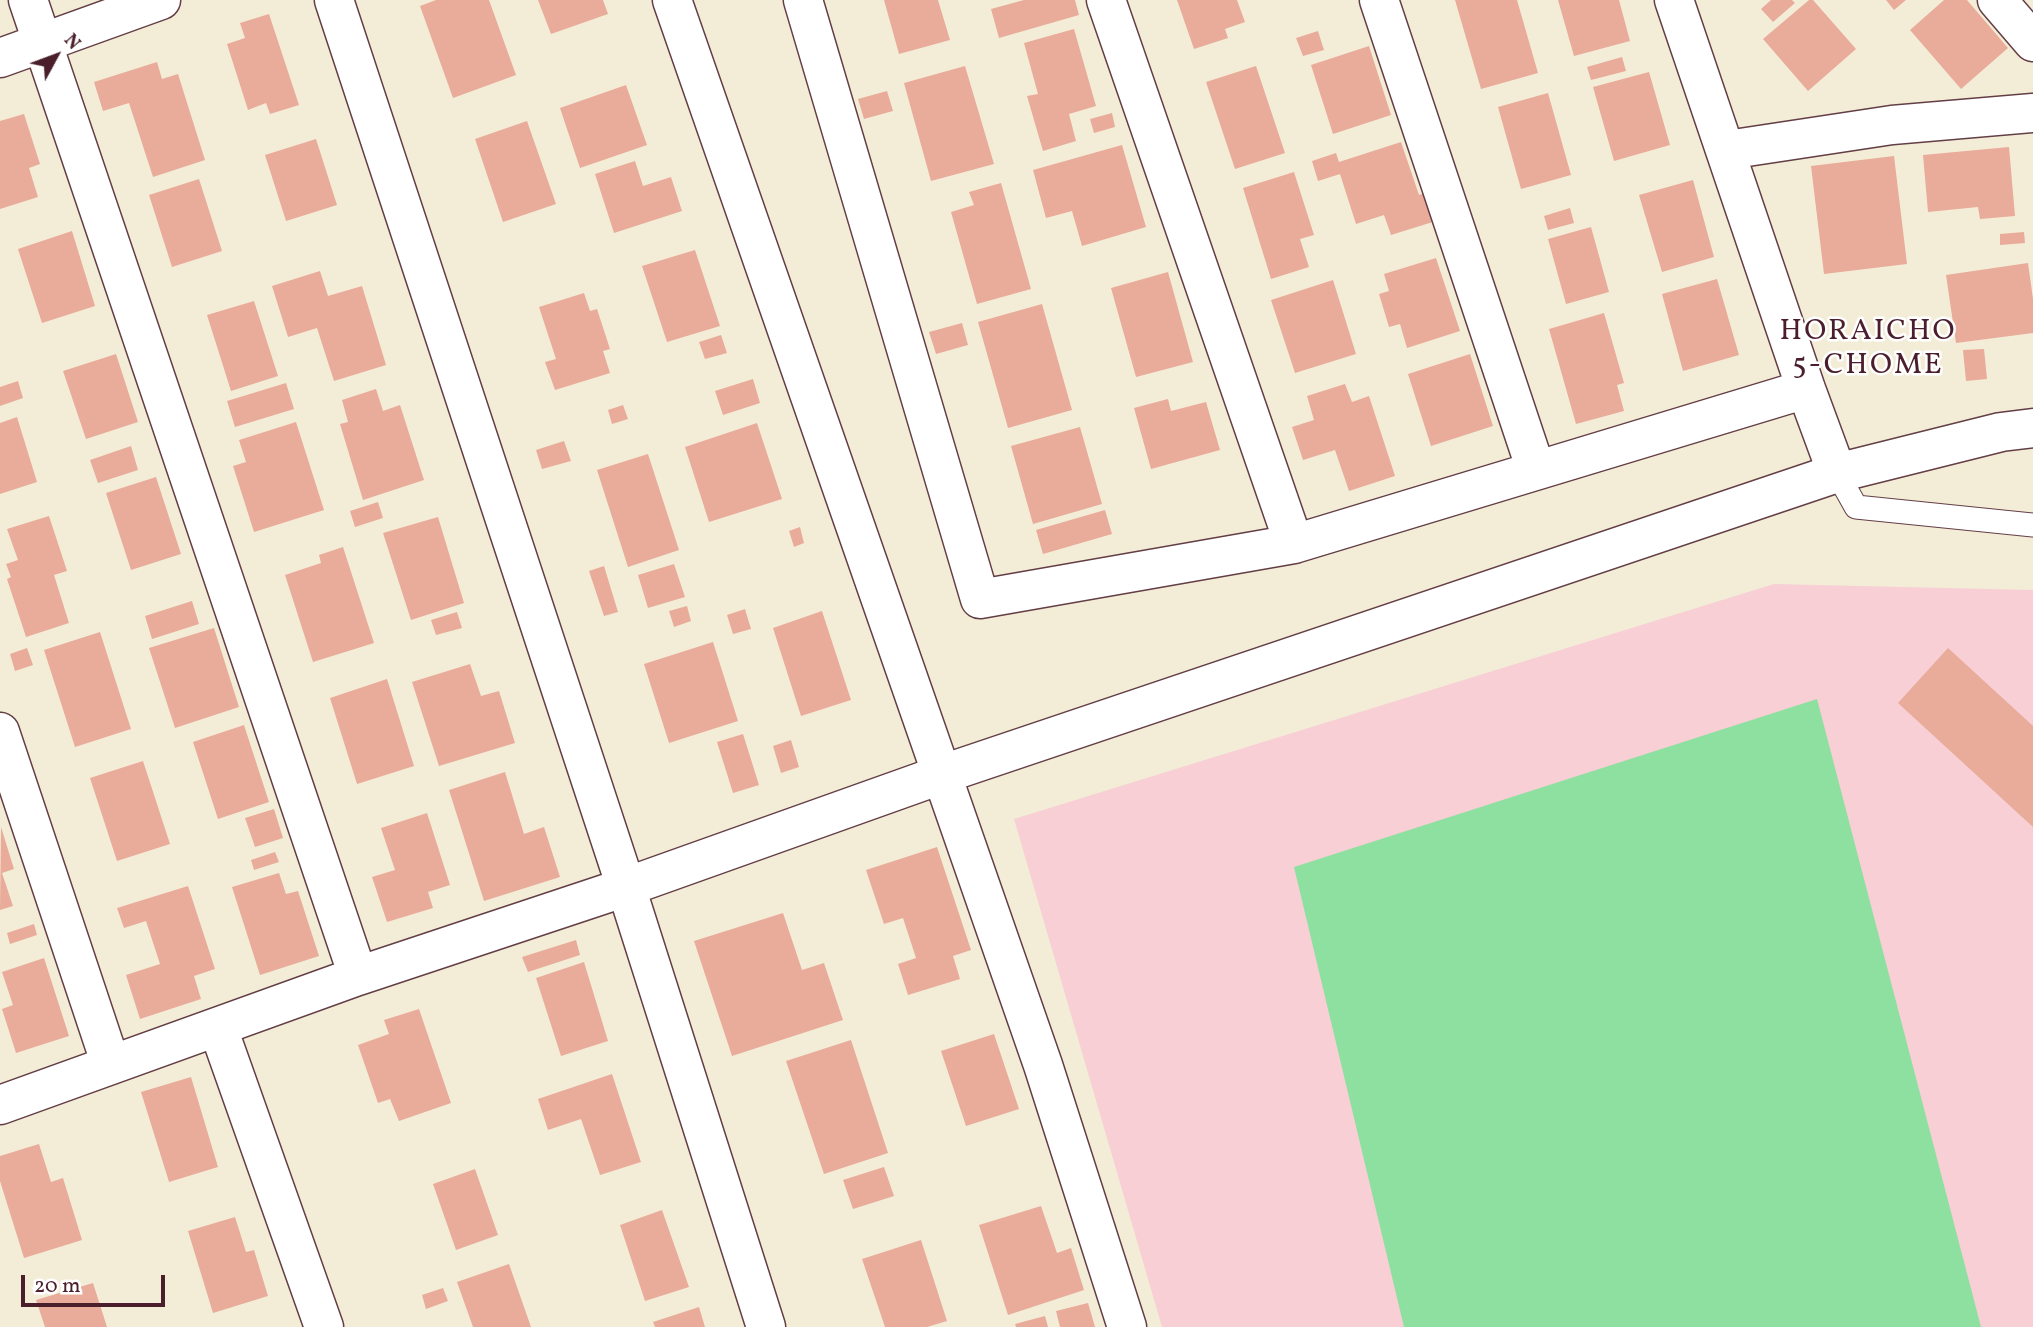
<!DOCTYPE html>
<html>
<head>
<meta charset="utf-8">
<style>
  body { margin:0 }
  #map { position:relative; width:2033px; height:1327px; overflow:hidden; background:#f3edd8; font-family:Vollkorn,serif }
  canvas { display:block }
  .north { position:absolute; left:21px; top:21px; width:70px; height:70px; -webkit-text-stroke:5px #fff; paint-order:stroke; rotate:49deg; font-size:19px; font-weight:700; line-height:28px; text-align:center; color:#4a1f2b }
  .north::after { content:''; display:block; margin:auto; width:24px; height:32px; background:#4a1f2b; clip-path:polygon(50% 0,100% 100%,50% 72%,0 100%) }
  .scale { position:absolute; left:21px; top:1275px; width:144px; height:32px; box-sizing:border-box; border:4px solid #4a1f2b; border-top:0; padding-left:9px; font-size:21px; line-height:24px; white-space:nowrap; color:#4a1f2b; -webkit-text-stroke:5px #fff; paint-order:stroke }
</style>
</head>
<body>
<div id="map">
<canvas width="2033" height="1327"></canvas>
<div class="north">N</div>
<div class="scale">20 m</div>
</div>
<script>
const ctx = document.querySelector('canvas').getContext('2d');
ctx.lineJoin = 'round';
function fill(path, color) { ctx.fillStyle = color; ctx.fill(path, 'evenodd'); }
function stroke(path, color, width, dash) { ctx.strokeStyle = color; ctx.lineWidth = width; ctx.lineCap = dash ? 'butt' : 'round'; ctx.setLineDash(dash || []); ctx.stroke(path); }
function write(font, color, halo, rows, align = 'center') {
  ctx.font = font + ' Vollkorn,serif'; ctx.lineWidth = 5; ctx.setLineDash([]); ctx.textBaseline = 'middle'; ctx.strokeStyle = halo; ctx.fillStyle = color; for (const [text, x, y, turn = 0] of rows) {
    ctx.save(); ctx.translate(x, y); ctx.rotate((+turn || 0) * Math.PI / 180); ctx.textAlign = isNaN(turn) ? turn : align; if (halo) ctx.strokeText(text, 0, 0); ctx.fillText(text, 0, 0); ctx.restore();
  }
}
fill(new Path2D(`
  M1774 584 2033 590V1327H1162L1014 819Z`), '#f7cfd4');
fill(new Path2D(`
  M1817 699 1981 1327H1404L1294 867Z`), '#8ee0a1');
fill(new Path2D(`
  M436 0H489L516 75 453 98 420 6Z
  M538 0H603L608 14 551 34Z
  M884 0H938L950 40 899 54Z
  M1024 0H1075L1079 15 999 38 991 9Z
  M1177 0H1237L1245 22 1225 29 1228 38 1194 49Z
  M1455 0H1517L1538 73 1481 89Z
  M1558 0H1619L1630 41 1574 56Z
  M1771 0H1792L1795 3 1773 22 1761 9Z
  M1809 0H1813L1856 49 1808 91 1763 39Z
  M1886 0H1906L1894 10Z
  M1944 0H1967L2008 48 1961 89 1910 30Z
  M269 14 299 105 270 114 266 103 248 110 227 44 245 38 240 23Z
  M1074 29 1096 106 1069 114 1076 141 1043 151 1027 96 1038 94 1024 43Z
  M1318 31 1324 50 1303 56 1296 38Z
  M1369 46 1391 115 1333 134 1311 65Z
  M1622 57 1626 71 1591 80 1587 67Z
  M157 62 162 79 178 74 205 160 153 177 129 103 103 111 94 82Z
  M965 66 994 164 931 181 904 83Z
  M1256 66 1285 153 1235 169 1206 82Z
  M1649 72 1670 145 1614 161 1593 87Z
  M626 85 647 145 580 168 560 108Z
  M887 91 893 111 864 119 858 99Z
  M1548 93 1571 175 1521 189 1498 107Z
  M1112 113 1115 127 1094 133 1090 119Z
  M24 114 40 164 29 168 38 197 0 209V121Z
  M527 121 556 204 503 222 475 139Z
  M316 139 337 205 286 221 265 155Z
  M1401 142 1419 195 1427 192 1436 221 1391 235 1384 215 1356 224 1340 174 1318 181 1312 161 1336 153 1339 162Z
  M1122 145 1146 227 1082 246 1072 211 1046 218 1033 170Z
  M2009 147 2015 216 1980 219 1978 207 1928 212 1923 155Z
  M1894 156 1907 264 1824 274 1811 166Z
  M635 161 643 186 671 177 682 211 614 233 595 174Z
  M1294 172 1314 235 1300 239 1309 267 1271 279 1243 188Z
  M199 179 222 251 172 267 149 195Z
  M1693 180 1714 257 1662 272 1639 195Z
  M1001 183 1031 289 977 304 951 212 974 205 969 192Z
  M1570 208 1574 223 1548 230 1544 216Z
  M1591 227 1609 292 1566 304 1548 239Z
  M72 231 95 306 42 323 18 249Z
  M2024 232 2025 243 2000 245V234Z
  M695 250 720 326 667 342 642 266Z
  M1436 258 1460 331 1407 348 1400 324 1389 327 1379 294 1389 291 1384 274Z
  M2028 263 2033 299V333L1956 343 1946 275Z
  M320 271 328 296 362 286 386 365 334 381 317 328 288 337 272 286Z
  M1168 272 1193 362 1136 377 1111 288Z
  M1717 279 1739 355 1683 371 1662 294Z
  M1333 280 1356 354 1295 373 1271 300Z
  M584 293 590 311 597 309 610 349 603 351 610 373 555 390 545 362 556 359 539 307Z
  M254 301 278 376 231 391 207 315Z
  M1042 304 1072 410 1008 428 978 322Z
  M1604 313 1624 383 1617 385 1624 411 1576 424 1549 329Z
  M962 323 968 345 936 354 929 332Z
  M721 335 727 353 705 359 699 342Z
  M1984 349 1987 379 1966 381 1963 350Z
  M116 354 138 422 86 439 63 371Z
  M1470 354 1493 426 1431 446 1408 374Z
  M753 379 760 403 723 415 715 391Z
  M18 381 23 398 0 406V387Z
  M286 383 294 409 235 427 227 401Z
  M1345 384 1352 402 1369 396 1395 476 1349 491 1335 450 1303 460 1292 427 1314 420 1307 396Z
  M376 389 383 411 400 405 424 480 363 500 340 424 348 422 342 400Z
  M1168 399 1171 411 1206 402 1220 450 1151 469 1134 408Z
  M623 405 628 419 612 424 608 410Z
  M17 417 37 482 0 494V423Z
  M296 422 324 510 254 532 233 466 246 462 239 440Z
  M757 423 782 499 709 522 685 447Z
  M1080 427 1102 504 1033 524 1011 446Z
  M564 441 571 461 542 469 536 450Z
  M131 446 138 470 98 483 90 460Z
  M648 454 679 550 628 567 597 470Z
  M156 477 181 554 131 570 106 493Z
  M378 502 383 518 355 527 350 511Z
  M1105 510 1112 534 1043 554 1036 530Z
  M49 516 67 571 54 575 69 623 26 637 7 579 11 577 6 564 18 560 7 529Z
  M438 517 464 603 411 620 383 533Z
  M800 527 804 543 794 547 789 531Z
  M343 547 374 643 313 662 285 575 321 563 319 555Z
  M674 564 685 597 648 608 638 575Z
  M604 566 618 612 604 616 589 571Z
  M192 601 199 624 152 639 145 616Z
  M687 606 691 621 674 627 669 611Z
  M745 609 751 629 733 634 727 615Z
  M822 611 851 700 801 716 773 628Z
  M457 612 462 628 436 635 431 620Z
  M214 628 239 707 175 728 149 648Z
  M100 632 131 729 75 747 44 650Z
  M713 642 738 721 669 743 644 664Z
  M27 648 33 665 15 671 10 654Z
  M1948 648 2033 726V827L1898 703Z
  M470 664 481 696 499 691 515 743 439 766 412 682Z
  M387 679 414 766 357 784 330 698Z
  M244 725 269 802 218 819 193 742Z
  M743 734 759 785 733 793 717 742Z
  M791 740 799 767 781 773 773 746Z
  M143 761 170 844 117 861 90 778Z
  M505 772 524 834 544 827 560 877 484 901 449 790Z
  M274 809 283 838 255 847 245 818Z
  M427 813 450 885 428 892 433 908 387 922 372 877 395 870 381 828Z
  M1 827 14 869 2 873 13 906 0 910Z
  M937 847 971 950 953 956 960 979 908 995 898 964 916 958 903 918 884 924 866 870Z
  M275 852 279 862 254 870 251 860Z
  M279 873 286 894 298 891 319 956 260 975 232 887Z
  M188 886 215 969 194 976 201 999 140 1019 126 975 160 964 146 921 124 928 117 908Z
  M783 913 802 970 824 963 843 1020 732 1056 694 941Z
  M34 924 37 935 10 944 7 933Z
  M576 940 580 955 528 972 522 957Z
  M44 958 69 1036 16 1053 2 1009 13 1005 2 972Z
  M584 962 608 1041 561 1056 536 978Z
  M419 1009 451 1103 399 1121 390 1099 378 1103 358 1045 389 1034 384 1020Z
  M994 1034 1019 1109 966 1126 941 1051Z
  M851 1040 888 1153 824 1174 786 1061Z
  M612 1074 641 1162 600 1175 581 1119 548 1130 538 1099Z
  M191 1077 218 1167 169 1182 141 1092Z
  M39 1144 51 1182 63 1178 82 1240 24 1258 0 1181V1156Z
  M884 1167 894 1196 853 1209 843 1180Z
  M475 1169 498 1235 456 1250 433 1184Z
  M1041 1206 1057 1253 1071 1248 1084 1290 1008 1315 979 1225Z
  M662 1210 689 1287 645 1301 620 1225Z
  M235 1217 246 1252 254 1250 268 1296 213 1313 188 1231Z
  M921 1240 947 1321 927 1327H885L862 1259Z
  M509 1264 531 1327H473L457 1282Z
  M93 1283 107 1327H45L36 1300Z
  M443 1288 448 1301 426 1309 422 1295Z
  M1088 1303 1095 1327H1060L1056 1311Z
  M699 1307 705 1327H655L653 1322Z
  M1045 1316 1048 1327H1016L1015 1324Z`), '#e9ab9a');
const lane = new Path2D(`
  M1837 473 1856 507 2033 525`);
const street = new Path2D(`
  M28 0 358 976
  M672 0 1043 1065 1127 1327
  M803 0 980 599 1294 544 1806 389
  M1106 0 1294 544
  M1379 0 1536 470
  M1674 0 1806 389 1837 473
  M1997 0 2033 42
  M0 58 161 0
  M1727 150 1892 125 2033 113
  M0 732 111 1065
  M218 1028 324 1327
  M0 1105 358 976 626 887`);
const secondary = new Path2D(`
  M334 0 626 887 766 1327
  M626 887 943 774 1837 473 2001 432 2033 428`);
stroke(lane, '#633e45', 25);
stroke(street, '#633e45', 41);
stroke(secondary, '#633e45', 41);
stroke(lane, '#fff', 23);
stroke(street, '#fff', 38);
stroke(secondary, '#fff', 38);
ctx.letterSpacing = '2px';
write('30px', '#4a1f2b', '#fff', [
  ["HORAICHO",1868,333],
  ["5-CHOME",1868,367]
]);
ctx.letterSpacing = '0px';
</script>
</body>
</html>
